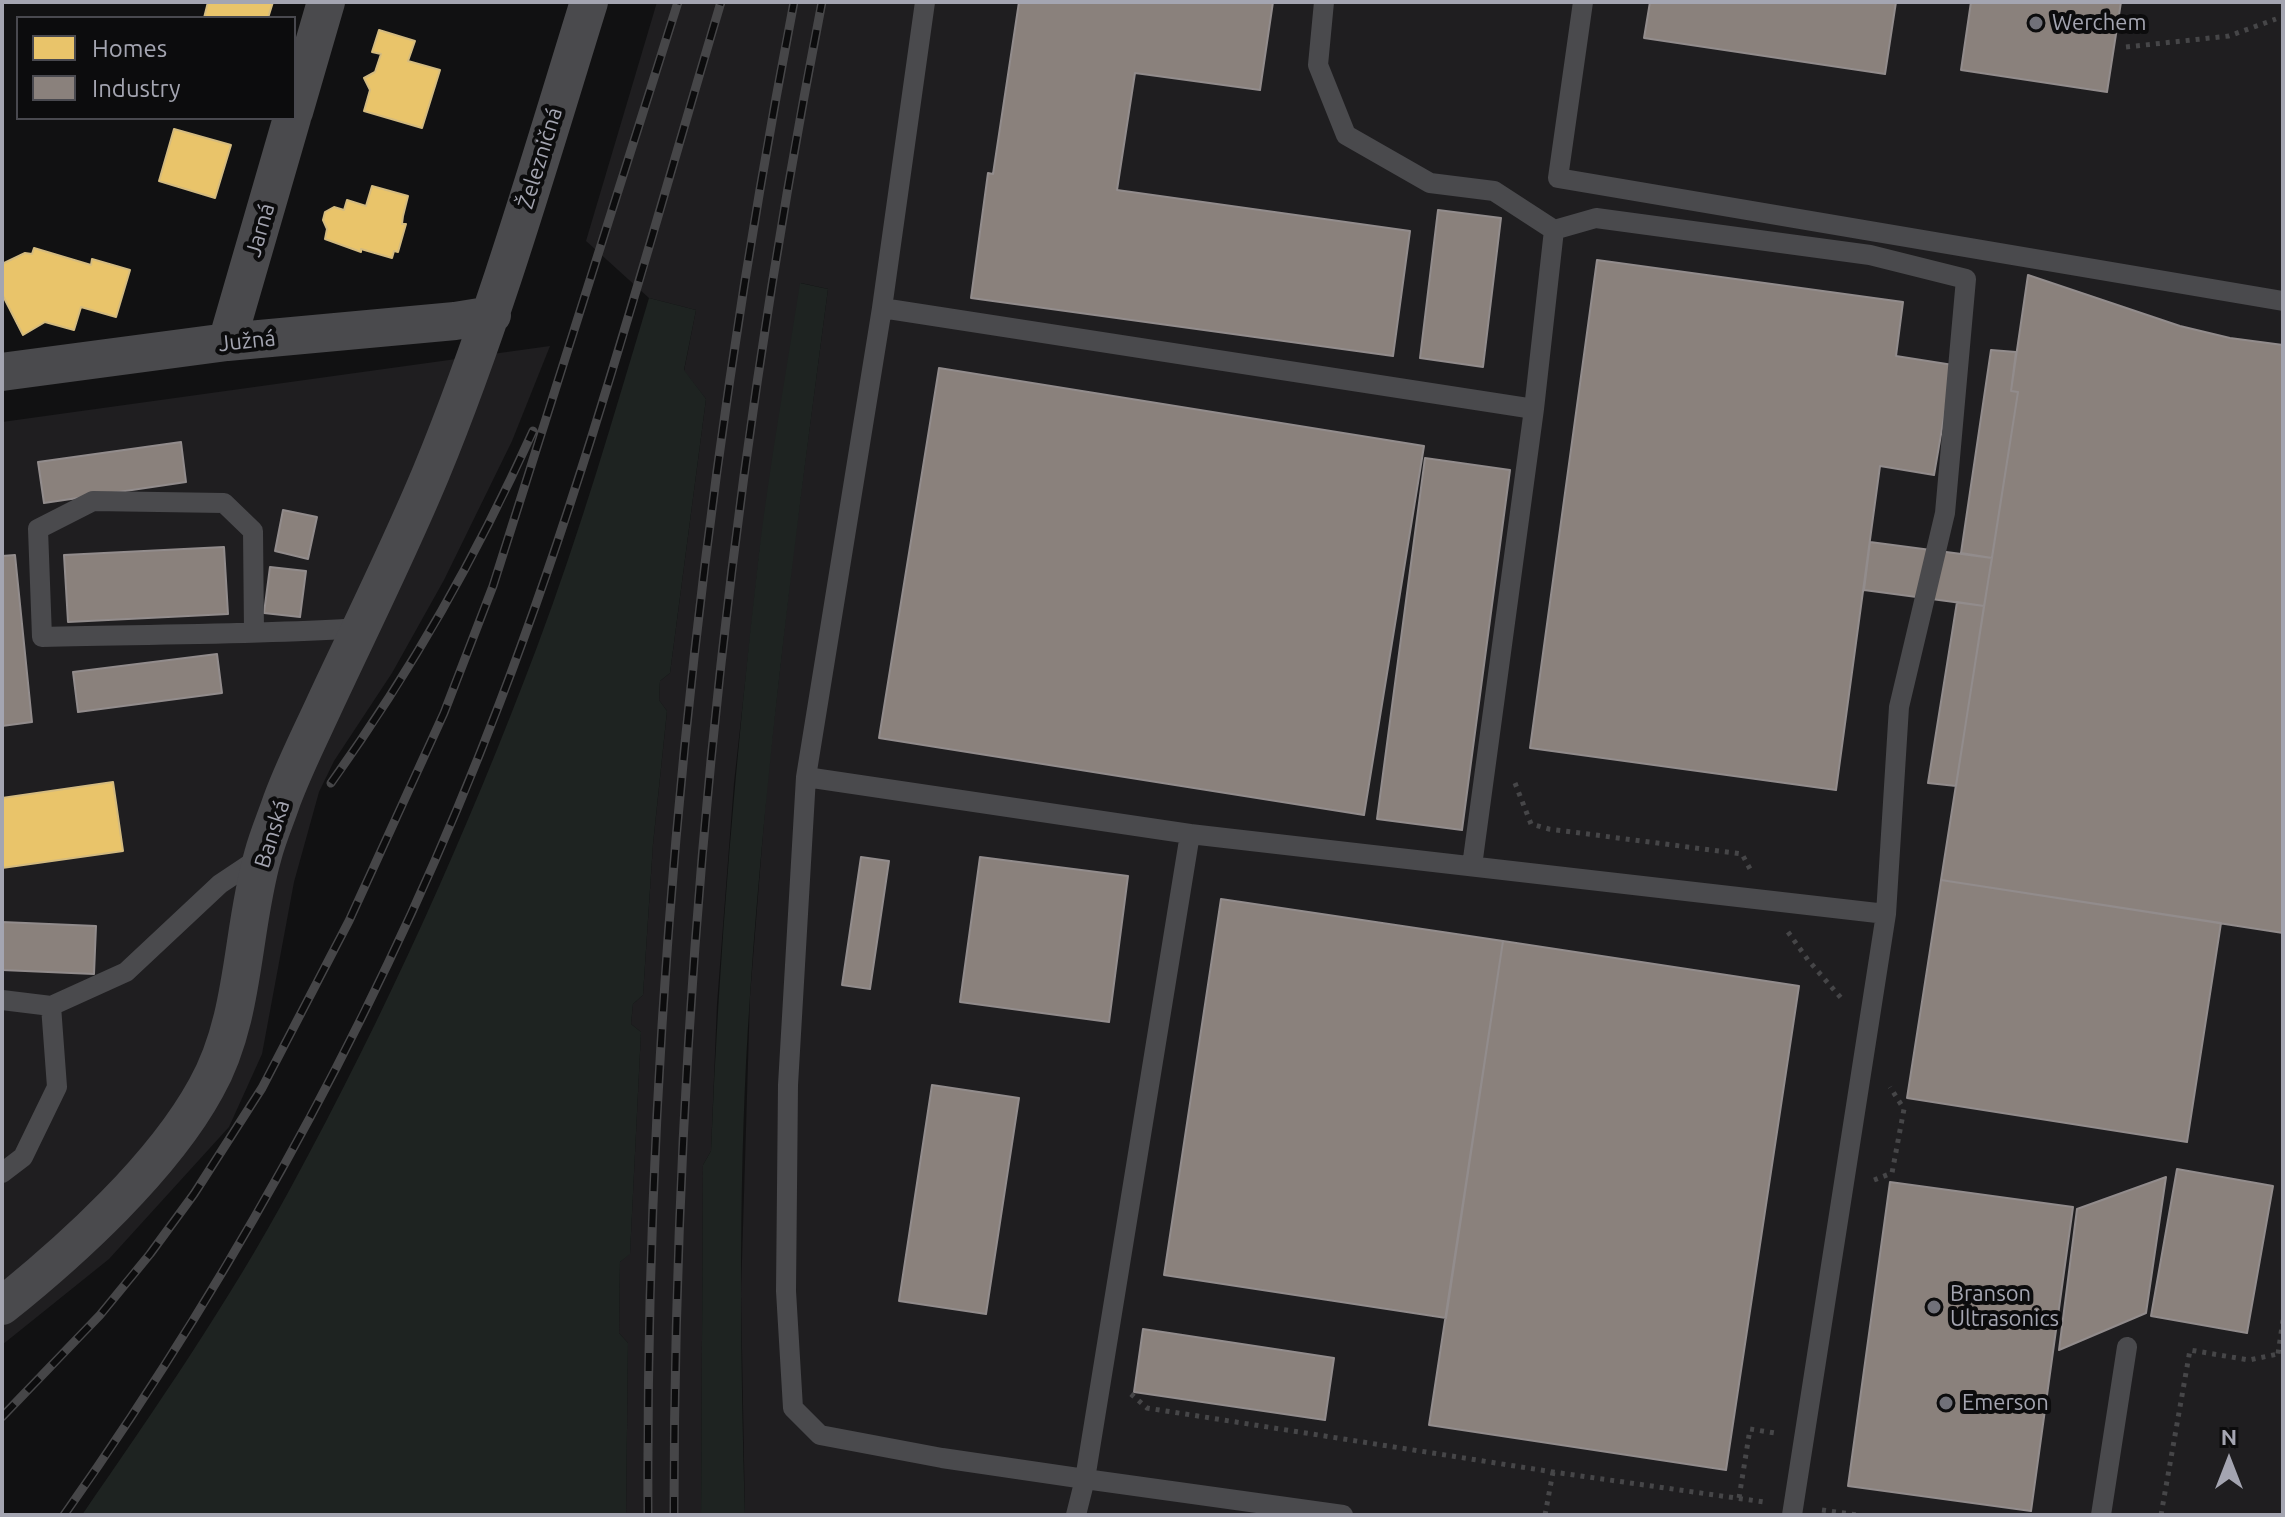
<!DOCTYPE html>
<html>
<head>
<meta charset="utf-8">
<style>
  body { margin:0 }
  #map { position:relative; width:2285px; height:1517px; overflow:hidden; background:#111112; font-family:Ubuntu,sans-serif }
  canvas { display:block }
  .frame { position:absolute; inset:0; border:4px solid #a4a5b1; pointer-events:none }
  .legend { position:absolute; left:16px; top:16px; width:280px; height:104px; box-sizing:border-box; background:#0c0c0d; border:2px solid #49494f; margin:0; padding:10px 14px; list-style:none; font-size:24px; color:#a4a5b1 }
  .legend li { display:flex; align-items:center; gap:16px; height:40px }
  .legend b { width:40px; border:2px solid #49494f }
  .north { position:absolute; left:2189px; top:1421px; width:80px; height:80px; -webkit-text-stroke:6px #0c0c0d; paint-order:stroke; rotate:0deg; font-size:22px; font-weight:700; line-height:32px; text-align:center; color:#a4a5b1 }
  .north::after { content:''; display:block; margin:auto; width:28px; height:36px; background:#a4a5b1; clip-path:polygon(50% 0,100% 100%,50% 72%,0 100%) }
</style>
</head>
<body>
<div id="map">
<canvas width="2285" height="1517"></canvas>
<div class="frame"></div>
<ul class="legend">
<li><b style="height:22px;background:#e9c46a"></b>Homes</li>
<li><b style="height:22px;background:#8a817c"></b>Industry</li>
</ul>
<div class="north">N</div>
</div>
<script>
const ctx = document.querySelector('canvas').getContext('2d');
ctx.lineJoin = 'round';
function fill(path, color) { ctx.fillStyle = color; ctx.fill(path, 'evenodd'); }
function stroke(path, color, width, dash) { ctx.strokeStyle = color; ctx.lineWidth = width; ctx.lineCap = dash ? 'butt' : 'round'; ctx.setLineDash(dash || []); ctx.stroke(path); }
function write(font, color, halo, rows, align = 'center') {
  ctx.font = font + ' Ubuntu,sans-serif'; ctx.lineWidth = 8; ctx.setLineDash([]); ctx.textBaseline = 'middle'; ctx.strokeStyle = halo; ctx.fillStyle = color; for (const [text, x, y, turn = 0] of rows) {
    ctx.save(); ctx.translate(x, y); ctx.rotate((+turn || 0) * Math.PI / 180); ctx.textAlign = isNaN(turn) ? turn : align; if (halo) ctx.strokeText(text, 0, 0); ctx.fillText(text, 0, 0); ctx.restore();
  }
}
fill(new Path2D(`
  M657 2H2283V1515H745L741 1293 750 996 767 783 793 553 828 289 801 283 760 549 734 783 717 1004 711 1151 703 1165 701 1515H626L628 1343 619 1333 620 1262 630 1253 641 1032 631 1024 633 1004 643 995 653 844 667 711 659 700 660 681 670 673 706 399 684 371 696 310 649 298 586 241Z
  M550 346 512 441 444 580 392 673 334 761 319 792 294 882 262 1054 229 1127 109 1259 2 1345V422Z`), '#1f1e20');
fill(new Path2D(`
  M800 283 828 289C797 524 766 759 750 996 738 1168 740 1342 745 1515H701L703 1165 711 1151C719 951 736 752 759 553 770 463 786 373 800 283Z
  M649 298 696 310 684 370 706 399 670 673 660 681 659 700 667 711 653 844 643 995 633 1004 631 1024 641 1032 630 1254 620 1262 619 1333 628 1343 626 1515H82C155 1409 229 1302 290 1189 385 1015 467 833 537 647 580 533 614 415 649 298Z`), '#1e2321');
const homes = new Path2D(`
  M208 2H273L268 18H204Z
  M379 30 415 41 408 61 440 70 422 128 364 111 370 90 364 78 375 72 381 54 372 52Z
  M174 129 231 145 215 198 159 181Z
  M372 186 408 196 403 216 402 224H406L398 252 394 251 392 258 361 249V252L325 239 327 229 323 220 325 212 334 207 344 210 347 200 366 206Z
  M34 248 91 265 92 259 130 270 116 317 81 307 74 330 45 322 23 335 2 294V264L25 253 32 254Z
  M113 782 123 851 2 868V798Z`);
fill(homes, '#e9c46a');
stroke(homes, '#d4bb7f', 2);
const industry = new Path2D(`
  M1019 2H1273L1260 90 1135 73 1117 190 1410 231 1393 356 971 298 988 173 993 174Z
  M1650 2H1896L1885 74 1644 38Z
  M1971 2H2121L2107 92 1961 70Z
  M1438 210 1501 218 1483 367 1420 358Z
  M1597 260 1903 302 1896 356 1953 365 1934 475 1880 466 1836 790 1530 748Z
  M2028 275 2180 326 2230 338 2283 345V933L1941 880 2018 392 2011 391Z
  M1991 350 2016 352 2011 391 2018 392 1992 558 1961 553Z
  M939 368 1424 446 1364 815 879 738Z
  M181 442 186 482 44 503 38 462Z
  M1425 458 1510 470 1462 830 1377 819Z
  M283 510 317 517 308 559 275 551Z
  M1870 542 1992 558 1984 606 1864 590Z
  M224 547 228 614 68 622 64 555Z
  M15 555 32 722 2 726V556Z
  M270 567 306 571 300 617 264 613Z
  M1957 602 1984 606 1956 786 1928 783Z
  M217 654 222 693 78 712 73 672Z
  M861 857 889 861 870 989 842 985Z
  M980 857 1128 876 1109 1022 960 1002Z
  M1941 880 2221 923 2187 1142 1907 1098Z
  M1221 899 1503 941 1446 1318 1164 1275Z
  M2 922 96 926 94 974 2 970Z
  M1503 941 1799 986 1726 1470 1429 1425Z
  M932 1085 1019 1098 986 1314 899 1301Z
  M2177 1169 2273 1186 2247 1333 2151 1316Z
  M2166 1177 2146 1313 2059 1350 2077 1209Z
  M1890 1182 2073 1207 2031 1511 1848 1486Z
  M1143 1329 1334 1358 1325 1420 1134 1392Z`);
fill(industry, '#8a817c');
stroke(industry, '#928c8c', 2);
stroke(new Path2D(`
  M2126 47 2229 36 2276 19
  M1515 783 1531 824 1549 829 1742 854 1750 869
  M1788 932 1808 960 1842 999
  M1874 1180 1892 1173 1904 1109 1890 1087
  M2283 1320 2278 1354 2283 1352
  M1131 1394 1147 1408 1553 1472 1764 1502
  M1739 1498 1750 1429 1775 1433
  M1822 1510 1858 1515
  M1545 1515 1553 1472
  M2161 1515 2190 1350 2249 1360 2278 1354`), '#464648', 5, [4, 6]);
stroke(new Path2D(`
  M925 2 882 308 1534 409
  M1324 2 1318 65 1346 135 1430 183 1494 191 1554 230 1534 409 1472 866
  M1583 2 1558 178 2283 301
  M1554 230 1596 218 1870 255 1966 279 1945 513 1899 707 1886 914
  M882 308 806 777 1190 834
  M254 632 253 531 224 503 93 501 38 529 42 637C148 634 255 635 360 628
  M806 777 788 1085 786 1291 793 1408 820 1435 942 1458 1085 1479 1076 1515
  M2 1000 51 1006 126 972 220 884 262 856
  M2 1173 23 1157 57 1087 51 1006
  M1343 1515 1085 1479 1190 834 1886 914 1792 1515
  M2101 1515 2127 1347`), '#4a4a4d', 20);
stroke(new Path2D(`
  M294 112 326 2
  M227 342 292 118
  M2 372 227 342 455 321 492 315
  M2 1306C72 1250 163 1167 206 1088 246 1017 241 931 263 855 268 836 276 818 282 800 295 765 312 732 327 699 362 624 399 550 431 473 494 320 540 160 589 2`), '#4a4a4d', 38);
const rail = new Path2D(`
  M331 783C413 668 475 559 533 431
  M2 1417 100 1315 150 1254 194 1194 262 1088 349 921 444 713 493 586 678 2
  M64 1515C242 1263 390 990 500 702 588 473 651 236 721 2
  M648 1515C645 1008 698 500 794 2
  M674 1515C674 1007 725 500 822 2`);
stroke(rail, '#464648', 9);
stroke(rail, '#0c0c0d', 6, [18]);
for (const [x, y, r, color] of [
  [2036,23,8,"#717179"],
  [1934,1307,8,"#717179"],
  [1946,1403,8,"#717179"]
]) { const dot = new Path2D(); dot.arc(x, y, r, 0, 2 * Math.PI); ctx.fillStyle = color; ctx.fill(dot); stroke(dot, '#0c0c0d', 3); }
write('22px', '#a4a5b1', '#0c0c0d', [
  ["Werchem",2052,23],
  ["Branson",1950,1294],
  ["Ultrasonics",1950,1319],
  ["Emerson",1962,1403]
], 'left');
write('22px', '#a4a5b1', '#0c0c0d', [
  ["Železničná",540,158,-73],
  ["Jarná",260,230,-74],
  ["Južná",247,341,-6],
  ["Banská",272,834,-72]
]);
</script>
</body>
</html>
